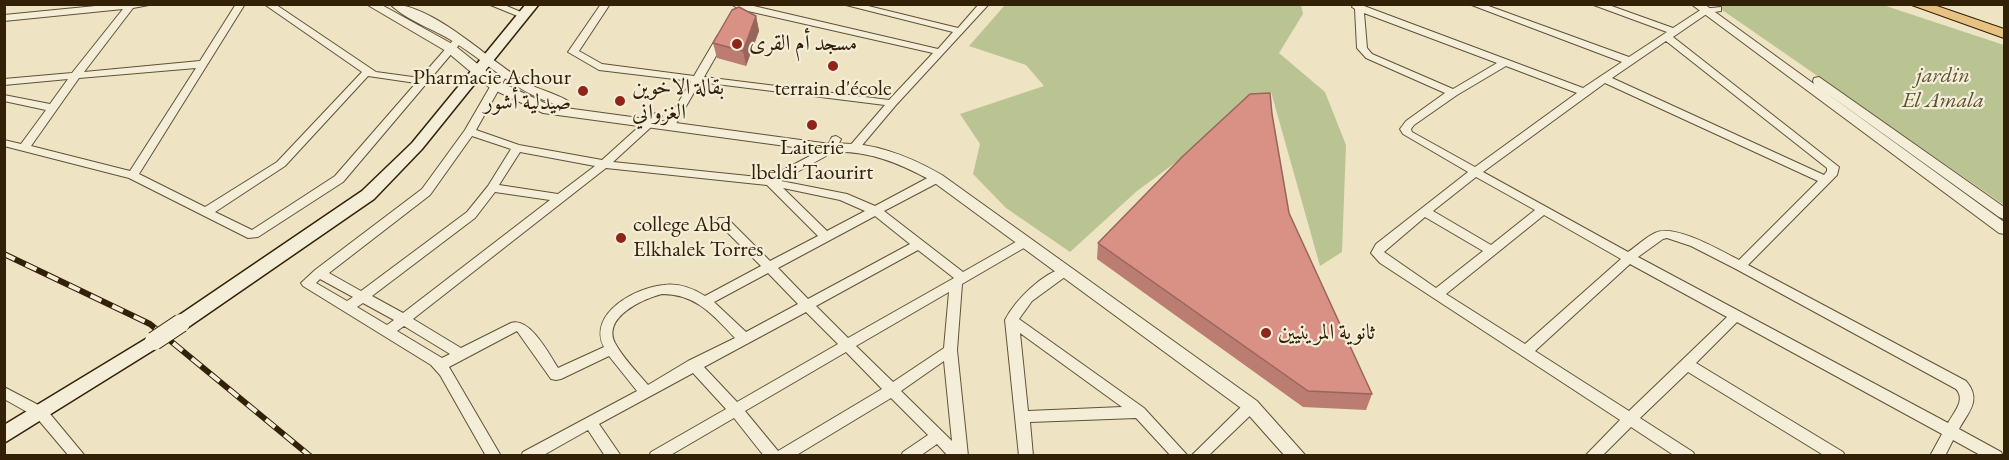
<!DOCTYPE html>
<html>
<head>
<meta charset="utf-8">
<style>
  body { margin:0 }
  #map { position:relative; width:2009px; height:460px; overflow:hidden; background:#eee4c3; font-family:"EB Garamond",serif }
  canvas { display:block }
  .frame { position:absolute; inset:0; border:6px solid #322007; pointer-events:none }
</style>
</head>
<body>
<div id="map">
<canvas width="2009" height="460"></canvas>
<div class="frame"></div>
</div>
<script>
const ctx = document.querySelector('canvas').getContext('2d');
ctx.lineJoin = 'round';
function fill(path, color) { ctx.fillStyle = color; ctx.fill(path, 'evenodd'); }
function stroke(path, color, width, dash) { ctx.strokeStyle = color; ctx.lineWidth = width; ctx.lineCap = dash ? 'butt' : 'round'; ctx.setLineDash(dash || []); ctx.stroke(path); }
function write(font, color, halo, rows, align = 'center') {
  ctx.font = font + ' "EB Garamond",Amiri,serif'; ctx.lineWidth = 4.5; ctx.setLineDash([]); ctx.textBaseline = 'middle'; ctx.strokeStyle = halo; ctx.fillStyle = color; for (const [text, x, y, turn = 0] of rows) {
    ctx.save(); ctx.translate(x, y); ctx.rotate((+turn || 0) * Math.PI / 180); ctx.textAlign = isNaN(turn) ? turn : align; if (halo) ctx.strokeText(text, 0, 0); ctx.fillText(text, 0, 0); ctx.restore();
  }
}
fill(new Path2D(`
  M1005 5H1301L1303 14 1279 53 1325 92 1346 145 1342 252 1320 266 1271 92 1137 191 1070 252 1006 208 973 174 980 144 960 114 1044 86 1026 65 969 46Z
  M1715 5H1883L2004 45V205Z`), '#bac493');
const minor = new Path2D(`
  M116 4H154L133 8 84 72 200 61 236 4H245L139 174 205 207 277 162 362 72 264 4H275L376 72 420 78 456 37 459 36 464 39 343 182 258 237 248 238 129 178 4 146V140L21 144 46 110 4 101V95L50 104 68 79 4 85V79L72 73 123 9 4 21V15ZM196 68 130 171 31 146 79 78ZM368 76 416 83 335 176 252 230 215 212 285 166Z
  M488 4H502L528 15 523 18 520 17Z
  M601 4H610L579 51 602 64 694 76 718 35 723 32 728 35 704 77 889 100 933 53 739 9 734 6 745 4 938 49 953 32 842 4H860L958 28 979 4H989L896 105 858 150 854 151 848 148 885 105 700 82 673 129H665L664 127 691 81 599 70 568 52Z
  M1354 4H1364V6L1583 88 1622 62 1469 4H1483L1629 57 1667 32 1591 4H1606L1673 28 1702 9 1721 7V11L1708 13 1673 37 1839 167 1837 175 1748 265 1966 381C1982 400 1969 411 1959 429L2001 452 2003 456H1982L1953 440 1945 456H1930L1942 434 1737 322 1696 363 1843 452 1845 456H1825L1688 372 1640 418 1693 452 1695 456H1675L1631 427 1602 456H1585L1620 420 1380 263 1371 253 1376 244 1468 172 1403 134 1400 129 1406 121 1445 93 1366 58 1357 48 1355 9 1352 7ZM1364 13 1497 63 1453 89 1372 54 1367 48ZM1666 41 1827 168V171L1824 175 1612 78ZM1506 66 1577 93 1475 167 1412 132 1411 129 1414 125 1457 95ZM1605 83 1818 181 1739 260C1721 251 1674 223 1655 233 1646 237 1637 246 1628 252L1483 172ZM1476 177 1535 210 1491 245 1433 211ZM1544 215 1621 259 1525 344 1446 294ZM1425 217 1483 251 1436 288 1384 252ZM1667 238 1691 246 1736 269 1956 389C1966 400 1954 412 1948 423L1638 257 1663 239ZM1630 264 1727 317 1629 411 1535 351Z
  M503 70 508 73 476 130 519 145 602 160 653 114 657 113 662 116 661 118 613 162 768 178 827 147 832 137 836 136 841 139 835 151 781 181 847 194 875 206 933 175H941L943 178 941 181 884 211 963 272 1021 239H1029L1031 242 1029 245 962 284 957 350 968 456H948L937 444 920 456H901L903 452 928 435 891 398 795 456H764L734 418 669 456H649L651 452 726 409 693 373 599 424 621 456H605L588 430 542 456H521L523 452 637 391 609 356 561 379 556 380 551 379 517 331 449 367 501 456H486L440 375 431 365 303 286 301 283 315 270 422 189 465 130 498 73ZM472 136 511 149 488 186 467 212 361 291 329 273 430 195ZM520 152 595 166 558 194 499 185ZM606 168 767 185 818 236 770 261 727 218H719L717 221 719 224 761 266 705 296C692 288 679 283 664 285 636 287 587 314 604 347L558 368C549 354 530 317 511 323L461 348 413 319ZM783 188 840 200 865 211 827 231ZM495 192 550 200 403 313 372 296 475 218ZM875 216 910 244 808 299 778 268ZM918 250 954 278 848 338 816 306ZM768 273 798 304 746 332 714 302ZM320 279 353 297 347 301 316 283ZM949 292 944 348 893 382 856 346ZM662 294C696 294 713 315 735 338L688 361 648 385C637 372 623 358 615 343 602 317 643 299 662 294ZM363 303 394 320 387 325 357 307ZM806 312 838 344 737 402 704 367ZM404 326 450 354 442 358 397 331ZM846 352 882 389 778 451 745 411ZM944 361 952 441 901 391Z
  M1065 267 1071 271 1069 274 1032 301 1019 319 1144 408 1188 456H1171L1136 418 1030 422 1033 456H1019L1005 320C1016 299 1042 274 1065 267ZM1020 333 1122 407 1028 411Z
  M4 387 46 409 85 456H69L36 417 4 399Z
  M1251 400 1256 402 1258 406 1256 410 1208 456H1191L1246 402Z`);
const tertiary = new Path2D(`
  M366 4H380L454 45 500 82 551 106 830 144C871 141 907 155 942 175L1257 401 1306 456H1285L1245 411 932 181C899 163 868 150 830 152L543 113 490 88 446 51Z
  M390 4C434 4 489 61 527 83 537 89 563 96 569 102L562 106C518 95 491 65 454 42 434 29 407 21 390 4Z
  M1691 4H1704L2004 222V234L1999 233Z
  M1819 77 2004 207V219L1999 217 1814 84 1813 81 1814 78Z`);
const secondary = new Path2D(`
  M526 4H539L422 149 374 199 187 328 181 330 175 328 172 323 175 318 362 191 412 143Z
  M154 334 160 336 163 341 160 346 4 443V425Z`);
const primary = new Path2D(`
  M1909 4H1931L2004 29V38Z`);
stroke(minor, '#615136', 2);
stroke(tertiary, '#615136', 2);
stroke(secondary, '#322007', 3);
stroke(primary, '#322007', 2);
fill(minor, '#f4edd8');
fill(tertiary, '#f4edd8');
fill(secondary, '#f4edd8');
fill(primary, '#e7c282');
const rail = new Path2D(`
  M4 254 150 324 310 456`);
stroke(rail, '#322007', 6);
stroke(rail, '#f4edd8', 4, [12]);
const secondaryBridge = new Path2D(`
  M154 341 181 323`);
stroke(secondaryBridge, '#322007', 20, []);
stroke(secondaryBridge, '#f4edd8', 18);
fill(new Path2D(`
  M756 16 759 31 746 66 717 58 713 43Z
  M1272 114 1289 213 1372 394 1366 410 1303 407 1097 259 1098 243Z`), '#bb7c72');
fill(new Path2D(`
  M756 16 759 31 746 66 743 51Z`), '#98655d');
const building = new Path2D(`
  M739 7 756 16 743 51 713 43 732 10Z
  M1270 93 1272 114 1289 213 1372 394 1308 391 1098 243 1183 156 1250 94Z`);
fill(building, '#d99085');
stroke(building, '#98655d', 1.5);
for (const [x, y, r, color] of [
  [737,44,6,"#8f2418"],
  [833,66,6,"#8f2418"],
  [583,91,6,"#8f2418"],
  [620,101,6,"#8f2418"],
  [812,125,6,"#8f2418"],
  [621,238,6,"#8f2418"],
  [1266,333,6,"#8f2418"]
]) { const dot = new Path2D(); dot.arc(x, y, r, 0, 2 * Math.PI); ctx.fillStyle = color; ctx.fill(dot); stroke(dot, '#f4edd8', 2); }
write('22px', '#322007', '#f4edd8', [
  ["مسجد أم القرى",749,44],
  ["Pharmacie Achour",571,78,"right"],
  ["صيدلية أشور",571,103,"right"],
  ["بقالة الاخوين",632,88],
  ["الغزواني",632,113],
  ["terrain d'école",833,89,"center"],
  ["Laiterie",812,148,"center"],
  ["lbeldi Taourirt",812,173,"center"],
  ["college Abd",633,225],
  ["Elkhalek Torres",633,250],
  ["ثانوية المرينيين",1278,333]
], 'left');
write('italic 22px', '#5b5131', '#f4edd8', [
  ["jardin",1943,76],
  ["El Amala",1943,101]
]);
</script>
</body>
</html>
